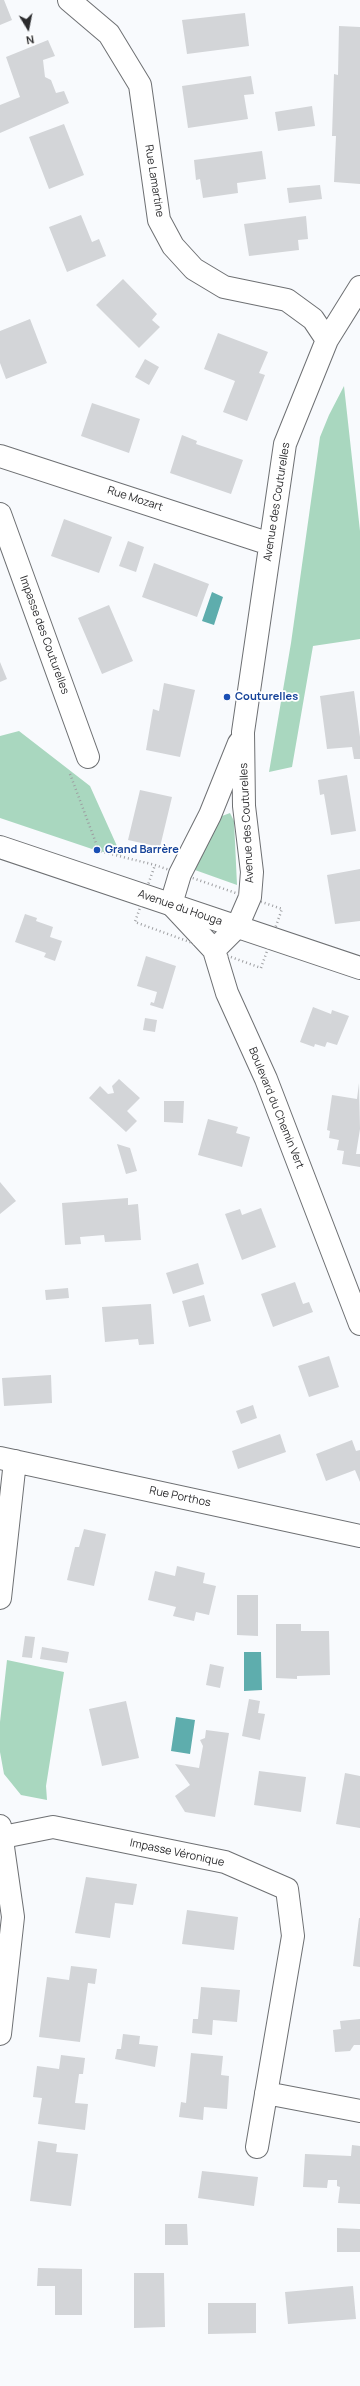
<!DOCTYPE html>
<html>
<head>
<meta charset="utf-8">
<style>
  body { margin:0 }
  #map { position:relative; width:360px; height:2386px; overflow:hidden; background:#f8fafd; font-family:Manrope,sans-serif }
  canvas { display:block }
  .north { position:absolute; left:8px; top:8px; width:40px; height:40px; -webkit-text-stroke:3px #fff; paint-order:stroke; rotate:170deg; font-size:11px; font-weight:700; line-height:16px; text-align:center; color:#2b2b2d }
  .north::after { content:''; display:block; margin:auto; width:14px; height:18px; background:#2b2b2d; clip-path:polygon(50% 0,100% 100%,50% 72%,0 100%) }
</style>
</head>
<body>
<div id="map">
<canvas width="360" height="2386"></canvas>
<div class="north">N</div>
</div>
<script>
const ctx = document.querySelector('canvas').getContext('2d');
ctx.lineJoin = 'round';
function fill(path, color) { ctx.fillStyle = color; ctx.fill(path, 'evenodd'); }
function stroke(path, color, width, dash) { ctx.strokeStyle = color; ctx.lineWidth = width; ctx.lineCap = dash ? 'butt' : 'round'; ctx.setLineDash(dash || []); ctx.stroke(path); }
function write(font, color, halo, rows, align = 'center') {
  ctx.font = font + ' Manrope,sans-serif'; ctx.lineWidth = 3.5; ctx.setLineDash([]); ctx.textBaseline = 'middle'; ctx.strokeStyle = halo; ctx.fillStyle = color; for (const [text, x, y, turn = 0] of rows) {
    ctx.save(); ctx.translate(x, y); ctx.rotate((+turn || 0) * Math.PI / 180); ctx.textAlign = isNaN(turn) ? turn : align; if (halo) ctx.strokeText(text, 0, 0); ctx.fillText(text, 0, 0); ctx.restore();
  }
}
fill(new Path2D(`
  M344 386 360 531V639L313 646 292 767 269 772 291 643 320 437 329 415Z
  M19 731 90 786 121 855 98 851 0 818V736Z
  M230 813 234 821 237 885 195 870 222 816Z
  M7 1660 64 1672 46 1786 47 1800 21 1795 4 1774 0 1752V1722Z`), '#a9d7bf');
fill(new Path2D(`
  M212 592 223 597 214 625 202 621Z
  M244 1652H261L262 1690 244 1691Z
  M176 1717 195 1720 190 1754 171 1751Z`), '#5eadad');
fill(new Path2D(`
  M0 0H4L12 20 0 25Z
  M245 13 249 46 187 54 182 20Z
  M339 26 360 27V184L334 182 336 136H332L334 74 338 75Z
  M48 40 55 56 43 60 45 77 51 80 56 93 64 91 69 103 0 133V105L20 97 6 57Z
  M251 76 254 94 244 95 248 119 188 128 182 86Z
  M312 106 315 126 278 131 275 112Z
  M64 124 84 175 49 189 29 137Z
  M262 151 266 179 237 183 238 193 203 198 200 179 196 180 194 160Z
  M320 185 322 199 289 203 287 188Z
  M81 215 92 242 99 239 106 256 67 272 49 227Z
  M306 216 308 239 298 240 299 250 249 256 244 224Z
  M123 279 157 314 152 320 160 327 139 348 96 305Z
  M30 319 47 363 6 379 0 363V331Z
  M218 333 268 352 259 373 265 375 247 421 223 412 235 381 204 369Z
  M145 359 159 367 149 385 135 377Z
  M92 403 140 419 129 453 81 436Z
  M182 435 197 441 196 444 243 460 231 494 170 473Z
  M64 519 112 537 99 573 51 556Z
  M128 541 144 547 136 572 119 566Z
  M154 563 209 584 197 617 142 597Z
  M109 605 133 661 102 674 78 618Z
  M0 662 7 679 0 682Z
  M164 683 195 690 180 757 146 750 153 709 159 711Z
  M354 691 360 737V759H354L352 747 327 749 320 696Z
  M347 775 356 831 331 835 324 794 320 795 318 780Z
  M140 790 172 797 160 847 128 840Z
  M360 869V921L335 924 327 875Z
  M25 914 37 918 36 921 53 927 50 937 62 941 55 961 44 957 46 953 15 942Z
  M146 956 176 966 163 1009 150 1005 151 1002 154 1003 157 992 137 986Z
  M313 1007 331 1014 332 1010 349 1016 337 1045 327 1042 325 1047 315 1044 314 1047 300 1042Z
  M145 1018 157 1020 155 1032 143 1030Z
  M119 1079 140 1098 127 1111 137 1121 126 1132 89 1098 100 1086 108 1094 114 1093 112 1086Z
  M359 1083 360 1129 356 1154H360V1167L342 1164 344 1151 337 1150 339 1140 329 1138 330 1131 327 1130 332 1095 357 1099Z
  M164 1101H184L183 1123 164 1122Z
  M208 1119 238 1127 236 1133 250 1137 242 1167 198 1155Z
  M117 1144 130 1148 137 1171 126 1174Z
  M0 1182 16 1201 0 1214Z
  M128 1198V1205L138 1204 141 1240 105 1242 104 1235 80 1237 81 1244 65 1245 62 1203Z
  M261 1208 276 1247 242 1260 225 1214 240 1209 242 1215Z
  M198 1263 204 1284 173 1294 166 1273Z
  M295 1282 303 1304 309 1302 313 1312 273 1327 261 1294Z
  M68 1288 69 1298 46 1300 45 1290Z
  M204 1295 211 1321 189 1327 182 1301Z
  M151 1304 154 1344 139 1345 138 1339 105 1342 102 1307Z
  M329 1356 339 1387 309 1397 298 1366Z
  M51 1375 52 1403 4 1406 2 1378Z
  M253 1405 257 1418 241 1424 236 1411Z
  M280 1434 286 1452 238 1469 232 1451Z
  M352 1440 356 1451 360 1450V1482L355 1470 326 1481 316 1454Z
  M84 1529 106 1534 94 1586 67 1580 75 1547H79Z
  M177 1566 205 1573 203 1583 216 1586 209 1615 196 1612 194 1621 173 1616 176 1607 148 1600 155 1571 175 1576Z
  M237 1595H258V1636L237 1635Z
  M276 1624H301V1631H329L330 1675 297 1676V1679L276 1678Z
  M25 1636 35 1637 32 1658 22 1657Z
  M42 1647 69 1652 67 1663 40 1659Z
  M210 1664 224 1667 220 1688 206 1685Z
  M249 1699 260 1701 258 1713 265 1714 260 1740 242 1736Z
  M126 1701 139 1758 102 1766 89 1709Z
  M206 1730 229 1733 215 1817 185 1812 175 1796 190 1785 175 1764 199 1768 203 1746 200 1740 205 1738Z
  M259 1771 306 1777 301 1812 254 1805Z
  M345 1773 360 1776V1828L336 1824Z
  M86 1877 137 1884 133 1905 115 1903 110 1938 75 1933Z
  M187 1910 238 1917 234 1950 182 1944Z
  M359 1918H360V1967L353 1966Z
  M71 1966 97 1969 95 1984 88 1983 80 2042 39 2037 47 1977 69 1980Z
  M201 1987 240 1990 237 2022 213 2020 212 2035 192 2033 193 2019H198Z
  M360 2019V2045H354L350 2051 335 2052 333 2030 341 2029 340 2021Z
  M123 2034 140 2036 139 2044 158 2046 155 2067 115 2059 117 2049H121Z
  M191 2053 223 2056 221 2075 229 2076 227 2109 204 2107 203 2120 179 2117 181 2102 186 2103Z
  M61 2055 85 2058 83 2074H79L75 2103 88 2104 85 2130 38 2124 42 2098 33 2097 37 2066 59 2069Z
  M38 2141 57 2144 56 2152 78 2154 71 2206 30 2201Z
  M352 2145 360 2146V2204L338 2203 340 2187 337 2186V2180H328L327 2188 303 2187 305 2154 351 2156Z
  M202 2171 258 2177 254 2206 198 2198Z
  M165 2224H187L188 2245H165Z
  M337 2228 360 2229V2252H337Z
  M38 2268 82 2269V2315H55V2286H37Z
  M134 2273H164L165 2327 134 2328Z
  M353 2286 356 2319 288 2324 285 2292Z
  M208 2303H256V2333L208 2334Z`), '#d3d5d8');
const minor = new Path2D(`
  M69 0 109 34 140 85 159 220 173 246 194 269 224 287 287 300 313 319 327 340
  M0 456 270 544
  M0 514 88 757
  M239 743 210 815 180 874 171 904 214 950 227 993 266 1079 360 1324
  M214 950 237 927 250 897 252 872 244 806 243 732 285 444 327 340 360 287
  M0 1458 360 1536
  M0 1598 15 1461
  M0 1826 13 1917 0 2034
  M3 1837 53 1827 225 1862 287 1889 293 1936 257 2147
  M266 2093 360 2111`);
const major = new Path2D(`
  M0 847 360 968`);
stroke(minor, '#6e7073', 24);
stroke(major, '#6e7073', 24);
stroke(new Path2D(`
  M70 774 99 851 155 865
  M155 865 282 909 261 968 135 922Z`), '#9d9ea1', 2.5, [1, 3]);
stroke(minor, '#fff', 22);
stroke(major, '#fff', 22);
for (const [x, y, r, color] of [
  [227,697,4,"#1a4fb4"],
  [97,850,4,"#1a4fb4"]
]) { const dot = new Path2D(); dot.arc(x, y, r, 0, 2 * Math.PI); ctx.fillStyle = color; ctx.fill(dot); stroke(dot, '#fff', 1.5); }
write('11px', '#2b2b2d', '#fff', [
  ["Rue Lamartine",154,181,81],
  ["Rue Mozart",135,499,18],
  ["Avenue des Couturelles",277,502,-81],
  ["Impasse des Couturelles",44,635,70],
  ["Avenue des Couturelles",247,823,-93],
  ["Avenue du Houga",180,908,19],
  ["Boulevard du Chemin Vert",276,1108,68],
  ["Rue Porthos",180,1497,12],
  ["Impasse Véronique",177,1853,12]
]);
write('bold 11px', '#164399', '#fff', [
  ["Couturelles",235,697],
  ["Grand Barrère",105,850]
], 'left');
</script>
</body>
</html>
